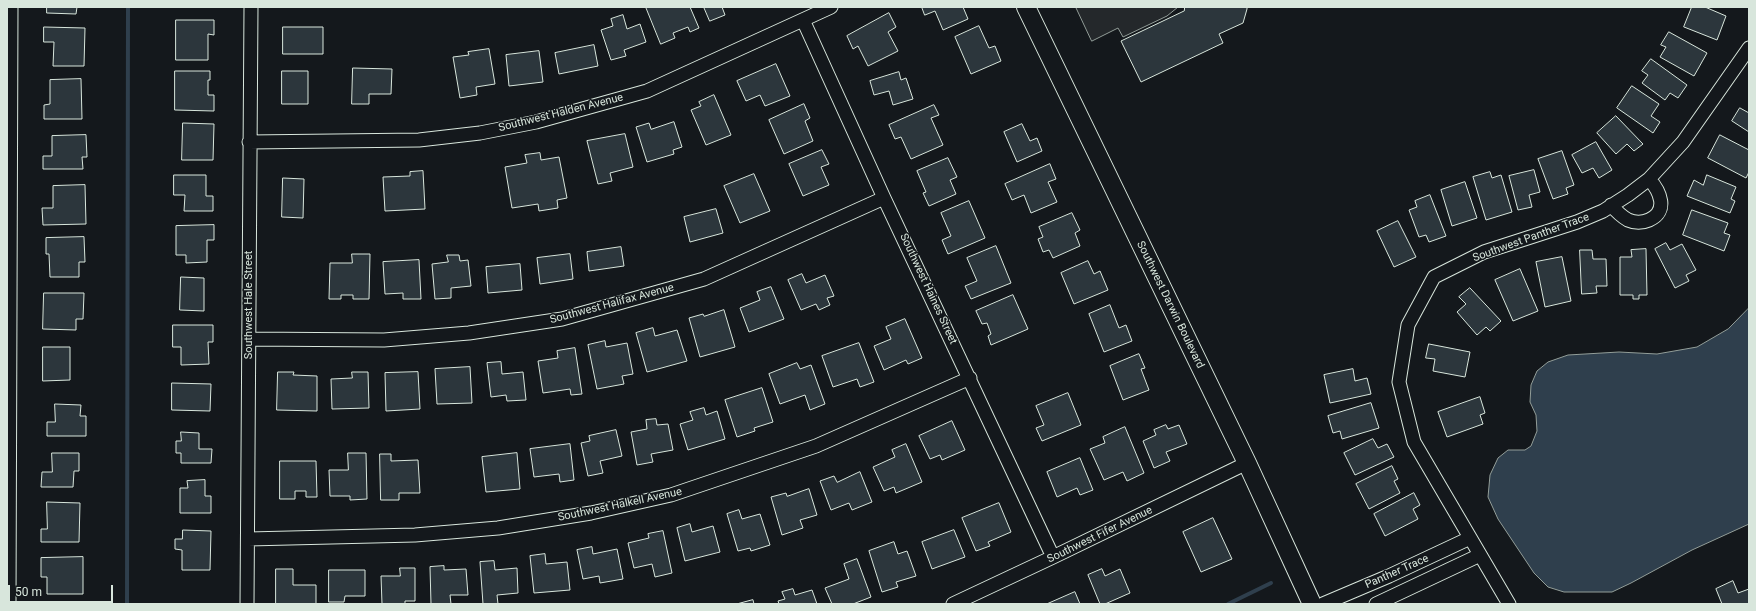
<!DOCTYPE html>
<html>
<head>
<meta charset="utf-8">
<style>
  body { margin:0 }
  #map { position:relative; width:1756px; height:611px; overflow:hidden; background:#14181c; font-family:Roboto,sans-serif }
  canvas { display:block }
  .frame { position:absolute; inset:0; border:8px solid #d8e6dc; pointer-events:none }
  .scale { position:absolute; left:8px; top:585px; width:105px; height:18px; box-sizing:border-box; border:2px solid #d8e6dc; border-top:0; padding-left:5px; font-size:12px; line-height:14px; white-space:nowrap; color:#d8e6dc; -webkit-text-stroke:3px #14181c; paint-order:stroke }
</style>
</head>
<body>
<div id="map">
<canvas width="1756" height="611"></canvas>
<div class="frame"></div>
<div class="scale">50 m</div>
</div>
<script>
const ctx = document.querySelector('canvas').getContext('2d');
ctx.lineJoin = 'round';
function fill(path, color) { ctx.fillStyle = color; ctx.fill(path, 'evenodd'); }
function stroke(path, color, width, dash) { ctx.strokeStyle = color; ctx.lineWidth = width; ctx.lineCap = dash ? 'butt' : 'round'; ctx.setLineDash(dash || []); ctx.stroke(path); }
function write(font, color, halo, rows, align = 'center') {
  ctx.font = font + ' Roboto,sans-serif'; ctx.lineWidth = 3; ctx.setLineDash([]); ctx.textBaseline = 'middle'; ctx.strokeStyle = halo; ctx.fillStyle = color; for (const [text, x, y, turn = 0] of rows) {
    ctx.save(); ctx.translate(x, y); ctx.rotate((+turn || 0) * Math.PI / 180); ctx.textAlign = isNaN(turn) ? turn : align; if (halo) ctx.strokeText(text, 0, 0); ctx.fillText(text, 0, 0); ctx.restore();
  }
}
const parking = new Path2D(`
  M1076 7H1178L1167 16 1123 37 1118 28 1092 41Z`);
fill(parking, '#24282b');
stroke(parking, '#939e99', 1);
const water = new Path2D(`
  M1749 308V524L1692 550 1631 583 1612 592H1564L1548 587 1534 573 1498 519 1488 497 1490 475 1498 458 1508 450H1525L1531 446 1537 431 1536 415 1530 402 1531 385 1537 371 1548 362 1568 355 1619 352 1657 354 1697 347 1728 329Z`);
fill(water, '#2f3f4d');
stroke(water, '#939e99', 1);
stroke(new Path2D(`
  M127 604 128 7
  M1228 604 1271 583`), '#2f3f4d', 4);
const building = new Path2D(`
  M47 7H77L76 14 47 13Z
  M646 7H690L699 28 690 32 688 27 673 33 675 38 661 44Z
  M704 7H722L725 15 710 21Z
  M922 7H963L968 19 943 30 935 11 925 15Z
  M1185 7H1247V9L1243 23 1219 34 1223 43 1141 82 1121 41 1184 11Z
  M1692 7H1705L1726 16 1717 40 1684 27Z
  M889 13 896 27 888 32 898 51 868 66 858 46 853 49 847 36Z
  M623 15 627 29 640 24 646 42 624 50 626 56 611 60 601 30 613 26 611 19Z
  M176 20H214V35L208 34V60H176Z
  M979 26 989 48 995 46 1001 61 971 74 955 37Z
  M44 27 85 28 84 66H53L54 42H44Z
  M283 27H323V54H283Z
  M1669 32 1707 53 1694 76 1660 57 1666 47 1661 45Z
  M594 45 598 66 559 74 555 53Z
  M489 49 495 84 476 87 477 95 460 98 453 57 469 55 468 52Z
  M539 51 543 82 509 86 506 55Z
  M1651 59 1687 85 1678 98 1670 93 1665 100 1642 83 1648 75 1642 71Z
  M776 64 790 96 765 106 760 95 746 101 737 81Z
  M353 68 392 69 391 94H369V104H352Z
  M175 71H210V80H208V95H214V111L175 110Z
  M282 71H308V104H282Z
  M899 72 901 80 906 78 913 99 893 105 889 91 874 95 870 81Z
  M81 79 82 119H44V105L50 104V80Z
  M1632 86 1659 104 1651 116 1660 122 1653 133 1617 108Z
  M714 95 731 135 706 145 691 110 701 106 699 102Z
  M804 104 810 118 805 121 813 141 784 154 769 120Z
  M934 105 939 115 931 118 943 145 911 159 901 137 895 139 889 125Z
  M1740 108 1749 113V132L1732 121Z
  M1616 116 1643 144 1634 151 1627 144 1616 154 1597 133Z
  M674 122 682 147 673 150 674 154 647 162 636 127 649 123 651 129Z
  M183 123 214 124 213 160H182Z
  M1022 124 1030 141 1037 138 1042 151 1017 162 1004 132Z
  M625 134 633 167 610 173 612 181 598 184 587 141Z
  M86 135 87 157H82L83 169H43V156H52V136Z
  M1720 135 1749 150V172L1746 178 1708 158Z
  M1596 142 1612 170 1599 178 1593 168 1582 173 1572 155Z
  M822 150 829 164 821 167 829 185 803 196 789 164Z
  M1562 151 1574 185 1566 188 1568 194 1553 199 1538 159Z
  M540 153 541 160 559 157 567 198 557 200 558 208 539 211 538 204 512 208 505 167 527 163 525 155Z
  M948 158 957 177 950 180 956 194 929 206 923 193 926 192 917 171Z
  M1050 164 1056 179 1048 182 1057 202 1031 213 1024 195 1012 200 1005 184Z
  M1534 170 1540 192 1529 195 1532 207 1518 210 1509 176Z
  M423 171 425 209 385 211 383 177 410 176V172Z
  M1490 172 1492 178 1501 175 1512 212 1486 220 1473 177Z
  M754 174 770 211 740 223 724 186Z
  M174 175H206V196H213V211H184L185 195H174Z
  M1707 175 1736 187 1731 199 1735 201 1730 213 1687 196 1694 180 1703 185Z
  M283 178 304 179 303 218 282 217Z
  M1465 182 1477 218 1452 226 1441 190Z
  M85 185 86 224 43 225 42 208H53V186Z
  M1430 195 1446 236 1429 242 1426 235 1419 237 1409 210 1417 207 1415 201Z
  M969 201 985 238 948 254 942 240 951 236 941 213Z
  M716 209 723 233 690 242 684 217Z
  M1692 210 1728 223 1724 233 1730 235 1724 251 1683 235Z
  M1072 213 1080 230 1075 233 1080 246 1053 258 1049 250 1043 252 1038 239 1043 237 1039 227Z
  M1398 221 1416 257 1394 267 1377 231Z
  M214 225V240H207V262L186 263V255H176V226Z
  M84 237 85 262H79V277H50L49 254H46V238Z
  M1666 243 1670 250 1682 244 1696 270 1686 275 1689 281 1675 288 1655 249Z
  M996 246 1011 283 971 299 965 286 977 281 967 258Z
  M621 247 624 266 589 271 587 252Z
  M1646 249 1647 295H1639V299H1633V295H1620V257H1632L1631 250Z
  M1580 250H1592L1593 259H1606L1607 286H1596L1597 293 1582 294Z
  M352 254H370L369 299H353V295H341V299H329L330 263H352Z
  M570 254 573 279 540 284 537 258Z
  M447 255H459L460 261 468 260 471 286 451 288V298L435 299 432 264 448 262Z
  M1562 257 1571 301 1545 307 1536 262Z
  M419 260 421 299H403V293L385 294 383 262Z
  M1088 261 1094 274 1100 271 1108 290 1074 304 1061 273Z
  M520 264 522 290 488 293 486 267Z
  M1520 269 1538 311 1513 321 1495 280Z
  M802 274 806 283 825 275 834 296 827 298 830 305 819 310 816 304 801 310 788 280Z
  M181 277 204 278V311L180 310Z
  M771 287 784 319 749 332 740 308 760 300 757 292Z
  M1470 288 1501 321 1490 331 1486 327 1477 335 1457 312 1466 304 1459 297Z
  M44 293H84L83 319H76V330L43 329Z
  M1013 295 1028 329 991 345 988 336 991 334 987 323 982 324 976 311Z
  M1110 305 1119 328 1126 325 1132 341 1104 352 1089 314Z
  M724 310 735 347 700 357 689 318 703 314 704 316Z
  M905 319 922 358 908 364 906 360 884 370 874 346 891 339 886 327Z
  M173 325H213V342H208L209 364 181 365V347H173Z
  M653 328 655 336 677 330 687 361 647 372 636 333Z
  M605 341 606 347 627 343 633 374 622 376 624 384 597 389 588 345Z
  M859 343 874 382 860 387 857 379 833 387 822 356Z
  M1429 344 1470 352 1465 377 1433 371 1435 359 1426 358Z
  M43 347H70V380L43 381Z
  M575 348 582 394 571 395 570 389 543 393 538 361 558 358 557 351Z
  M1139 354 1145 368 1141 369 1149 390 1123 400 1110 366Z
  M501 362 502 374 523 372 526 400 507 401 506 395 491 397 487 363Z
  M797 363 800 369 811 365 825 404 810 410 805 395 780 404 769 374Z
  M470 367 472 403 437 404 435 369Z
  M1353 369 1355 381 1367 378 1371 394 1330 403 1324 375Z
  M278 372H294L293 375 317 376V411L277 410Z
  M352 372H368L369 408 332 409 331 379 352 378Z
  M418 372 420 409 386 411 385 373Z
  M172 383 211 384 210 411 172 410Z
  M762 388 773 422 754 428 755 431 737 437 725 400Z
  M1068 393 1081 425 1042 441 1036 428 1044 425 1036 406Z
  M1480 397 1485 413 1480 415 1483 424 1447 437 1438 412Z
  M1371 403 1379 428 1342 439 1340 431 1333 433 1328 416Z
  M55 404 81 405 80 416H86V436H47V422H55Z
  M704 408 706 415 717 411 725 439 688 450 680 424 693 420 690 412Z
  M656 419 657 425 668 424 673 450 651 454 653 462 637 465 631 432 647 429 646 420Z
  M952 421 965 450 942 460 940 455 930 459 919 436Z
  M1166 425 1168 429 1179 425 1187 444 1166 452 1170 461 1154 468 1143 441 1156 435 1154 430Z
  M1125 427 1144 473 1127 481 1123 472 1104 480 1090 449 1105 443 1103 437Z
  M616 430 622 456 600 461 603 473 588 476 581 443 590 441 589 436Z
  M181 432 199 433V449H212L211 463H181V453H176V441H181Z
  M1373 439 1378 448 1387 444 1394 457 1355 475 1344 453Z
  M570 444 574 480 560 482 559 474 534 477 530 449Z
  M906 444 922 482 896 493 894 487 884 491 873 467 895 457 892 450Z
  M52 453H79V471H74L73 487H41L42 472H52Z
  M348 453H366L367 499 350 500V496H330L329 470H348Z
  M517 453 520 489 486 492 482 457Z
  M380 454H391V461L418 460 420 493H399V500H381Z
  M1080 458 1093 490 1080 495 1077 488 1057 497 1047 472Z
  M280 461H316L317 497H306V491H295V499H280Z
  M1392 466 1398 479 1394 481 1400 493 1369 509 1356 484Z
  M860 472 872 502 852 510 849 503 831 510 820 481 834 476 837 482Z
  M205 480V496H211V513H180V488H188L187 481Z
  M809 489 817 515 800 520 803 528 782 535 771 497 786 493 787 496Z
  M1414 493 1420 505 1413 509 1418 519 1385 536 1374 514Z
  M47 502 80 503 79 542H41V529H47Z
  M999 503 1011 532 988 542 990 546 976 551 962 518Z
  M739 510 742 519 760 514 770 545 751 551 750 548 738 551 727 514Z
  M1213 518 1232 559 1201 572 1183 532Z
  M690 524 692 532 713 526 720 552 685 561 677 528Z
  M183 530 211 531 210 570H182V550L175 549V539H182Z
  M954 530 965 557 932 569 922 542Z
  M663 531 672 573 655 577 652 564 634 568 628 543 649 538 648 534Z
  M894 542 898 554 907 551 916 576 896 582 898 587 882 592 869 551Z
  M592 547 593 554 617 549 623 579 600 583 599 576 583 579 577 550Z
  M545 554 546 564 567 562 570 590 534 593 530 556Z
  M83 557V594H47V577H41V558Z
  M857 559 871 597 853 604H832L825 588 849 579 844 564Z
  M494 561 495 570 517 568 518 593 497 595 498 604H483L480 562Z
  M444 566V570L466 569 468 595H450L451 604H431L430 567Z
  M400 568H415V601H405V604H382L381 576H400Z
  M276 569H293V585H316V604H276Z
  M1102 569 1105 576 1120 569 1130 593 1105 604H1100L1088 575Z
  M329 570H365V596H345L344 602H329Z
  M1733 581 1738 593 1749 589V604H1722L1716 589Z
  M793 589 795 595 812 590 817 604H779L778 601 785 599 782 592Z
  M1075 592 1080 604H1047Z
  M753 600 754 604H737Z`);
fill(building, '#2c363c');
stroke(building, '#d8e6dc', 1);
const street = new Path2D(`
  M803 20 884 198 1053 557
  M249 142 419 140 480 133 536 122 647 91 831 7
  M1611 205C1616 211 1621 216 1628 220 1635 223 1642 223 1649 220 1669 211 1660 191 1649 179
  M249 339 384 340 469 333 562 319 704 279 884 198
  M248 539 415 535 498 528 591 513 671 495 816 446 970 378
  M9 604 11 7
  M247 604 251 7
  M953 604 1053 557 1247 463
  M1323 604 1389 576 1470 538
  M1376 604 1480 555
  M1509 604 1414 442 1399 382 1408 325 1434 277 1484 252 1577 222 1603 211 1628 195 1649 179 1683 142 1749 48`);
const secondary = new Path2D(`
  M1026 7 1247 463 1312 604`);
stroke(street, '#d8e6dc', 15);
stroke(secondary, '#d8e6dc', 20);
stroke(street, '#14181c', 13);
stroke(secondary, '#14181c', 18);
write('11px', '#d8e6dc', '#14181c', [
  ["Southwest Halden Avenue",561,113,-14],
  ["Southwest Panther Trace",1531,238,-20],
  ["Southwest Haines Street",928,289,65],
  ["Southwest Halifax Avenue",612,304,-15],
  ["Southwest Hale Street",249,305,-90],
  ["Southwest Darwin Boulevard",1170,305,64],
  ["Southwest Halkell Avenue",620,505,-12],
  ["Southwest Fifer Avenue",1100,535,-26],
  ["Panther Trace",1397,572,-24]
]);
</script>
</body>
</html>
